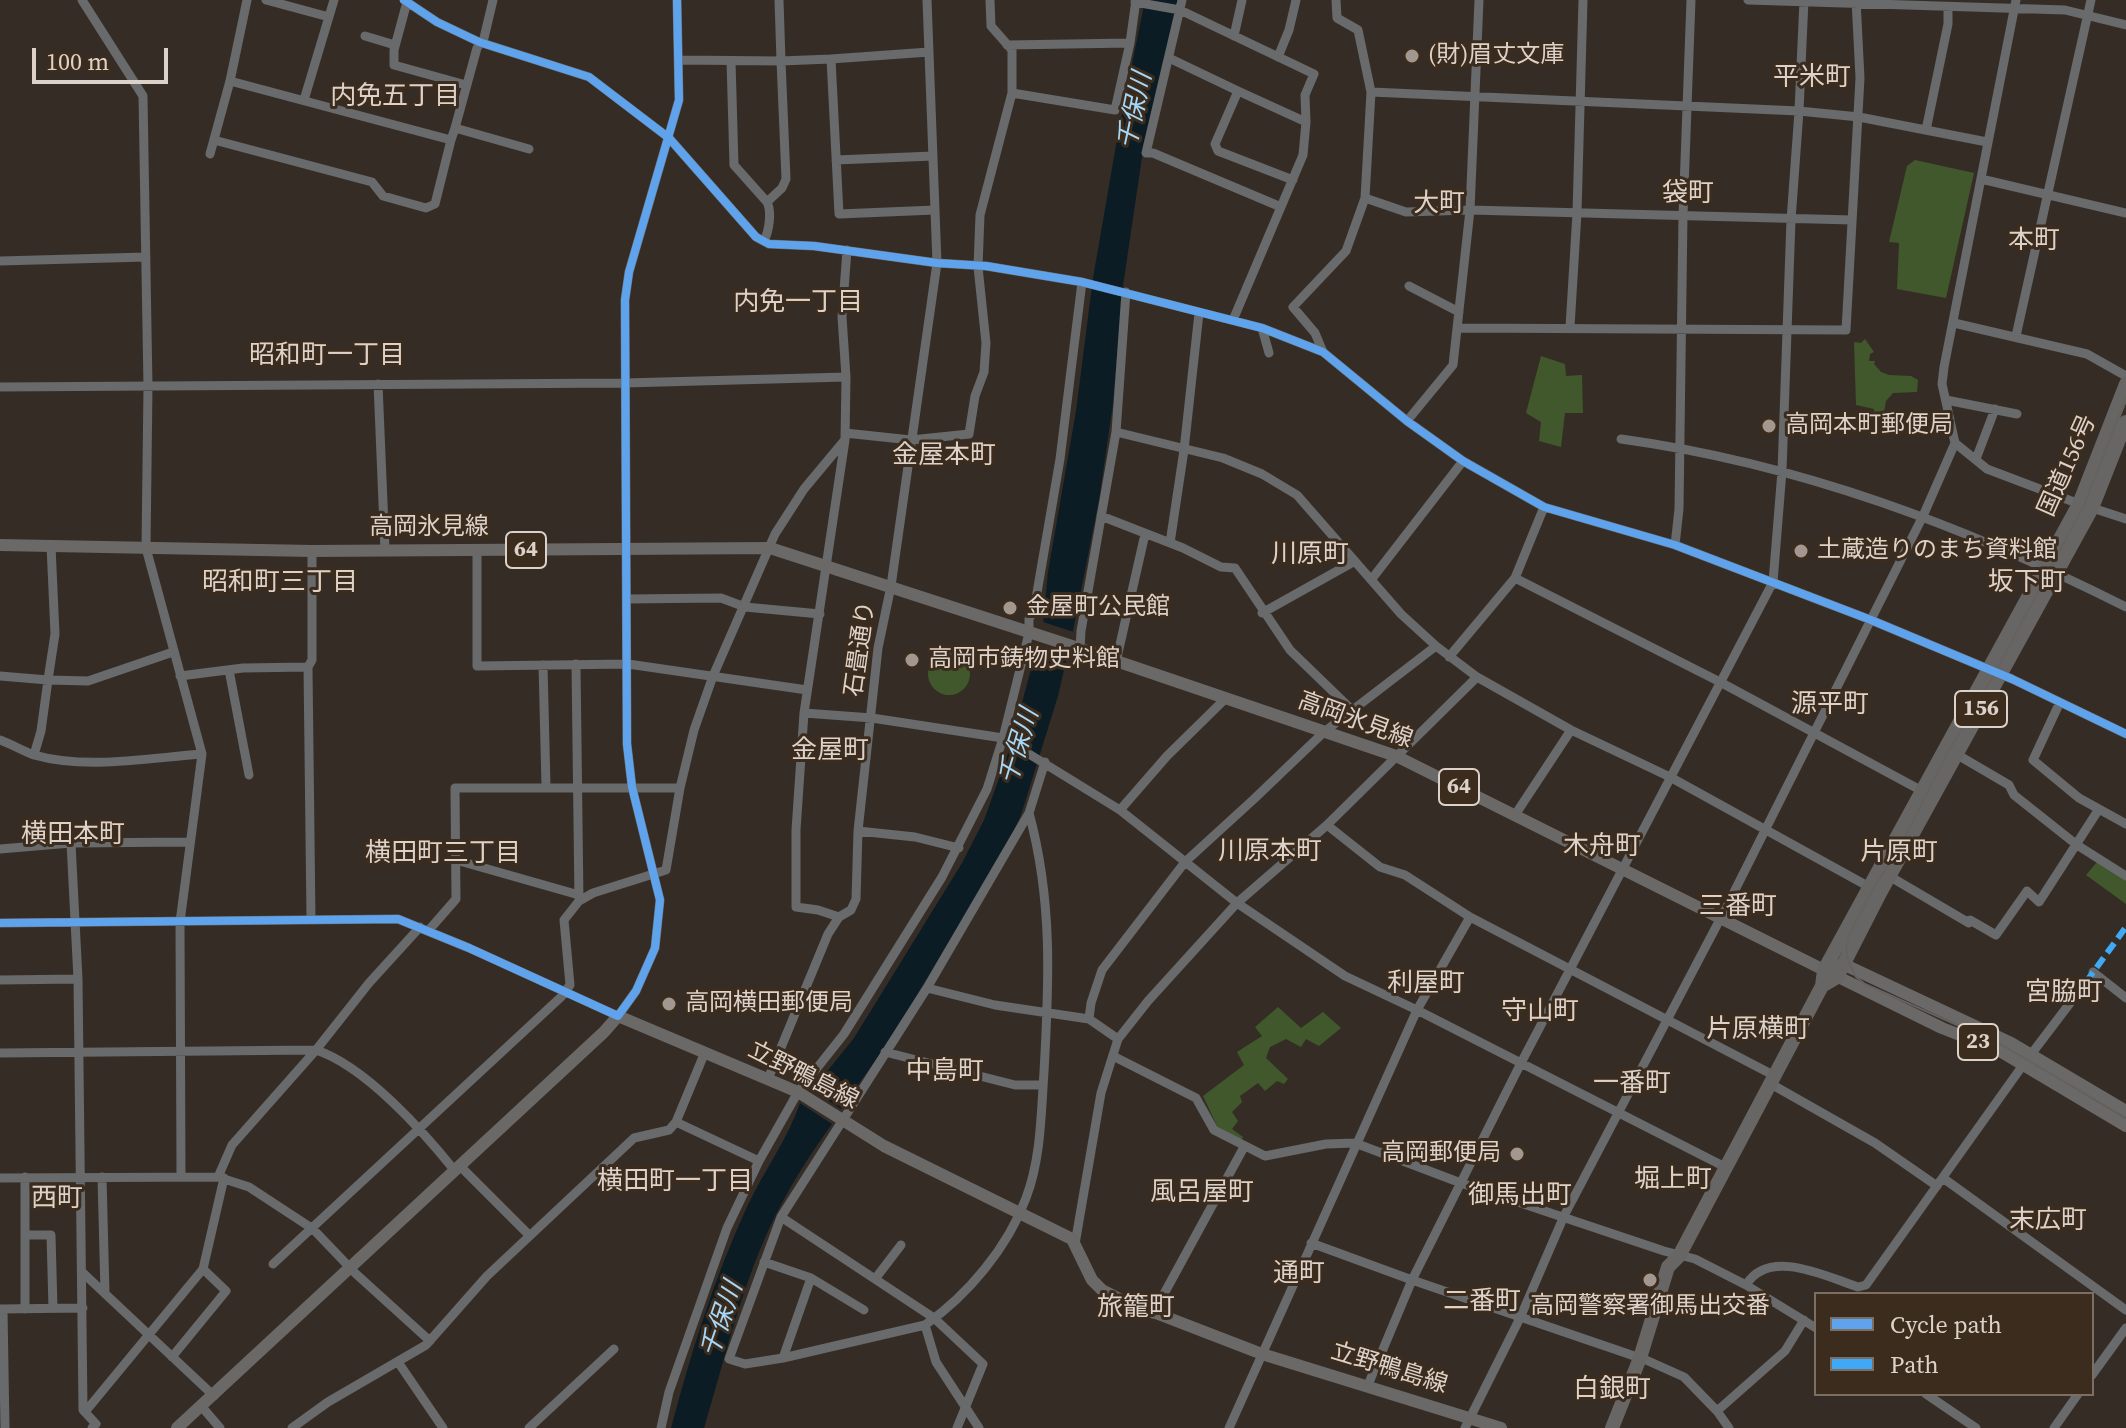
<!DOCTYPE html>
<html>
<head>
<meta charset="utf-8">
<style>
  body { margin:0 }
  #map { position:relative; width:2126px; height:1428px; overflow:hidden; background:#352d25; font-family:"Source Serif 4",serif }
  canvas { display:block }
  .legend { position:absolute; left:1814px; top:1292px; width:280px; height:104px; box-sizing:border-box; background:#3c2c1e; border:2px solid #7c6e62; margin:0; padding:10px 14px; list-style:none; font-size:24px; color:#ddd2c9 }
  .legend li { display:flex; align-items:center; gap:16px; height:40px }
  .legend b { width:40px; border:2px solid #7c6e62 }
  .scale { position:absolute; left:32px; top:48px; width:136px; height:36px; box-sizing:border-box; border:4px solid #ddd2c9; border-top:0; padding-left:10px; font-size:24px; line-height:28px; white-space:nowrap; color:#ddd2c9; -webkit-text-stroke:6px #3c2c1e; paint-order:stroke }
</style>
</head>
<body>
<div id="map">
<canvas width="2126" height="1428"></canvas>
<ul class="legend">
<li><b style="height:10px;background:#60a3ed"></b>Cycle path</li>
<li><b style="height:10px;background:#3fa9f5"></b>Path</li>
</ul>
<div class="scale">100 m</div>
</div>
<script>
const ctx = document.querySelector('canvas').getContext('2d');
ctx.lineJoin = 'round';
function fill(path, color) { ctx.fillStyle = color; ctx.fill(path, 'evenodd'); }
function stroke(path, color, width, dash) { ctx.strokeStyle = color; ctx.lineWidth = width; ctx.lineCap = dash ? 'butt' : 'round'; ctx.setLineDash(dash || []); ctx.stroke(path); }
function write(font, color, halo, rows, align = 'center') {
  ctx.font = font + ' "Source Serif 4","Noto Sans JP",serif'; ctx.lineWidth = 6; ctx.setLineDash([]); ctx.textBaseline = 'middle'; ctx.strokeStyle = halo; ctx.fillStyle = color; for (const [text, x, y, turn = 0] of rows) {
    ctx.save(); ctx.translate(x, y); ctx.rotate((+turn || 0) * Math.PI / 180); ctx.textAlign = isNaN(turn) ? turn : align; if (halo) ctx.strokeText(text, 0, 0); ctx.fillText(text, 0, 0); ctx.restore();
  }
}
fill(new Path2D(`
  M1915 160 1974 173 1946 298 1897 289 1899 243 1889 242 1907 166Z
  M1865 339 1874 352 1870 354 1869 361H1875L1874 364 1881 372 1889 375 1911 376 1918 380 1917 392 1893 393 1886 401 1882 422 1873 420 1874 409 1856 405 1854 342 1861 343Z
  M1541 356 1565 364 1566 376 1582 375 1583 413H1565L1561 447 1539 441 1541 422 1526 413Z
  M928 674a21 21 0 1 1 42 0a21 21 0 1 1-42 0Z
  M2097 862 2126 880V904L2086 875Z
  M1278 1007 1301 1028 1323 1012 1341 1028 1319 1046 1306 1039 1301 1047 1286 1039 1270 1047 1266 1058 1288 1079 1284 1084 1277 1081 1265 1091 1258 1083 1240 1096 1242 1102 1232 1112 1238 1121 1232 1129 1243 1137 1241 1141 1218 1128 1203 1096 1244 1065 1237 1052 1262 1036 1255 1027Z`), '#40582c');
fill(new Path2D(`
  M1145 0H1178L1142 157 1123 286 1113 404 1099 500 1073 631 1058 696 1021 815 1011 837 892 1037 841 1109 812 1090 854 1038 962 863 984 820 1010 748 1043 624 1048 572 1076 411 1093 278 1119 128Z
  M800 1103 832 1124C808 1157 786 1192 769 1229 740 1292 724 1362 704 1428H671C691 1353 714 1278 747 1207 763 1172 788 1139 800 1103Z`), '#0b1c25');
fill(new Path2D(`
  M1040 621 1077 633 1070 662 1034 649Z`), '#352d25');
stroke(new Path2D(`
  M82 0 143 96 148 387 146 548 202 754 180 922 181 1177
  M266 0 329 17
  M404 0 437 22 479 42 589 77 669 138 756 237 769 244 814 246 937 263 986 266 1082 282 1262 328 1323 352 1407 421 1463 461 1544 507 1675 545 1871 620 2012 679 2126 734
  M1182 0 1146 153H1153L1281 207
  M1748 0 2065 10 2126 25
  M407 2 394 50V65L466 85
  M1135 2 1180 10 1314 74 1305 95 1306 122 1303 155 1233 320
  M365 36 395 45
  M1234 36 1242 0
  M1130 43 1136 0
  M1007 45 1130 43 1115 110 1012 93
  M929 52 831 59 839 214 935 210
  M1278 57 1289 30 1296 0
  M1169 58 1238 91
  M680 60 781 61 779 0
  M731 61 734 165 767 202
  M230 81 451 140 455 128 529 149
  M1371 92 1799 111 1859 117 1987 142
  M304 100 334 0
  M455 128 477 48 484 38 493 0
  M1926 130 1948 24V7
  M214 140 372 182 383 196 426 208 435 204 451 140
  M210 154 230 81 247 0
  M836 160 933 156
  M1981 179 2126 213
  M1293 180 1218 151 1215 144 1238 91 1306 122
  M1365 198 1406 212 1470 210 1852 220
  M764 241C769 231 772 212 767 202L782 188 786 179 781 61 831 59
  M0 261 146 257
  M1409 286 1459 312
  M1954 323 2087 354 2126 376
  M1570 327 1577 213 1583 0
  M1262 328 1269 353
  M1457 328 1846 330 1860 78 1856 0
  M2016 336 2091 0
  M1323 352 1315 333 1293 307 1346 251 1365 198 1371 92 1358 30 1337 18 1336 0
  M378 384 385 550
  M0 387 625 383 846 377
  M1946 400 2017 414
  M1407 421 1453 365 1470 210 1479 0
  M1116 432 1223 458 1262 474 1297 495 1401 614 1436 646 1477 677 1571 730 1670 777 1873 889
  M845 433 911 440 969 434 975 396 984 372 986 343 978 267 980 215 1012 93V50L991 26 990 0
  M1621 439C1798 463 1967 527 2126 607
  M1955 443 1987 469 2074 502 2126 519
  M1976 459 1995 409
  M1101 516 1183 548 1221 567 1235 568 1290 650 1352 710
  M1170 543 1184 450 1199 313
  M1675 545 1679 509 1683 215 1691 0
  M51 546 55 634 48 680 88 681 173 652
  M477 550V666L628 664 807 690
  M1515 578 1720 682 1924 792
  M1371 580 1463 461
  M627 599 721 598 745 607 820 614
  M1262 613 1355 561
  M1080 649 1081 631 1116 432 1126 292
  M1449 657 1515 578 1544 507
  M1116 662 1145 534
  M543 665 546 786
  M229 670 249 775
  M0 676 48 680 41 731 34 755
  M180 676 243 668 308 667
  M2060 702 2033 760 2079 798 2126 824
  M804 713 872 718 1003 738 1120 810 1237 903 1345 976 1417 1010 1727 1168
  M0 740C11 744 23 751 34 755 87 770 148 758 202 754
  M1956 754 2009 785 2014 795 2077 845 2126 876
  M1120 810 1167 756 1225 699
  M1515 815 1571 730
  M1327 825 1380 867 1405 875 1470 917 1775 1076
  M858 831 915 837 959 848
  M71 843 78 979 83 1410 96 1424 92 1428
  M0 849 71 843 190 842
  M456 860 579 895
  M1889 876 1969 923 1970 920 1996 935 2027 891 2039 902 2099 809
  M579 901 593 893 666 870 680 788 694 730 713 676 775 534 804 489 844 441
  M839 917 818 910 796 907V830L804 713 845 440 846 377 842 317 847 250
  M311 920 308 667 312 660V551
  M0 923 398 919 469 948 618 1016 636 991 655 948 660 900 632 787 627 744 625 300 629 272 679 100 677 0
  M429 930 456 899 455 788H680
  M2093 972 2126 998
  M0 980 78 979
  M927 988 995 1005 1089 1019 1118 1039
  M1089 1019 1091 1003 1102 970 1185 862 1254 799 1324 732 1436 646
  M885 1052 1015 1085H1043
  M0 1053 316 1050C365 1066 423 1131 455 1171
  M1113 1056 1196 1098 1214 1130 1265 1156 1326 1144 1355 1143 1461 1183 1664 1251 1695 1259 1746 1285 1816 1328
  M768 1079 828 934 839 917 851 910 856 899 858 831 878 648 891 586 937 263 927 0
  M1771 1084 1875 1143 1937 1186
  M676 1122 759 1161
  M460 1166 529 1235
  M102 1177 105 1293
  M218 1177 232 1145 316 1050 369 983 420 927
  M0 1178 218 1177 249 1187 313 1229 355 1273 430 1341
  M1943 1178 2126 1310
  M781 1217 934 1318 983 1364 957 1428
  M25 1235H51L53 1308
  M1311 1243 1412 1280 1646 1360 1684 1377 1717 1411 1729 1428
  M1075 1244 1101 1093 1118 1039 1148 1001 1237 903 1327 825 1477 677
  M764 1262 811 1278 864 1310
  M273 1264 561 997 570 985 564 920 579 901 576 664
  M82 1272 214 1396
  M811 1278 783 1358 745 1364 729 1359 781 1217 927 988 1029 813 1045 762
  M875 1279 901 1245
  M1746 1285C1769 1247 1827 1277 1858 1287L1866 1285 2023 1065 2086 982
  M0 1309 83 1308
  M3 1309 5 1428
  M25 1309V1177
  M1153 1314 1244 1147
  M172 1357 226 1291 203 1269
  M783 1358 925 1325
  M398 1362 443 1428
  M2092 1375 2126 1328
  M1368 1385 1412 1280 1521 1063 1773 582 1782 471 1791 220 1799 111 1804 0
  M1926 1394 1976 1428
  M202 1407 220 1428
  M1717 1411 1785 1351 1804 1320
  M85 1412 203 1269 224 1178
  M292 1428 328 1402 426 1345 487 1276 634 1138 669 1130 676 1122 705 1052
  M529 1428 614 1349
  M661 1428 669 1392 727 1228 759 1161 798 1092 844 1034 942 877 987 789 1003 738 1029 633V619L1034 610 1060 459 1082 282
  M979 1428 936 1362 925 1325C968 1295 1008 1247 1026 1198 1041 1159 1041 1114 1044 1072 1049 983 1053 901 1029 813
  M1229 1428 1417 1010 1470 917
  M1465 1428 1520 1318 1564 1216 1727 906 1923 516 1955 443 1942 384 1944 367 2016 0
  M2054 1428 2078 1394`), '#686a6b', 9);
stroke(new Path2D(`
  M0 545 312 551 770 548 1075 647 1396 756 1824 970 1942 1028 2000 1051 2126 1126
  M1834 967 1843 964 2011 1043 2126 1111
  M177 1428 604 1032 618 1016 798 1092 884 1146 1072 1239 1092 1280 1102 1290 1122 1300 1262 1354 1501 1428`), '#6a6968', 12);
stroke(new Path2D(`
  M1822 986 1837 977 1880 893 2092 508 2126 422
  M1612 1428 1640 1358 1668 1267 1679 1256 1822 986 1824 970 2079 504 2126 384`), '#676665', 14);
stroke(new Path2D(`
  M2126 398 2084 505 1995 673 1947 754 1900 847 1873 889 1849 935 1846 948 1848 961 1856 977 1865 984 2002 1045 2126 1118`), '#656360', 2);
stroke(new Path2D(`
  M2086 982 2126 927`), '#3fa9f5', 6, [12, 6]);
stroke(new Path2D(`
  M404 0 437 22 479 42 589 77 669 138 756 237 769 244 814 246 937 263 986 266 1082 282 1262 328 1323 352 1407 421 1463 461 1544 507 1675 545 1871 620 2012 679 2126 734
  M0 923 398 919 469 948 618 1016 636 991 655 948 660 900 632 787 627 744 625 300 629 272 679 100 677 0`), '#60a3ed', 8);
for (const [x, y, r, color] of [
  [1412,56,8,"#a29890"],
  [1769,426,8,"#a29890"],
  [1801,551,8,"#a29890"],
  [1010,608,8,"#a29890"],
  [912,660,8,"#a29890"],
  [669,1004,8,"#a29890"],
  [1517,1154,8,"#a29890"],
  [1650,1280,8,"#a29890"]
]) { const dot = new Path2D(); dot.arc(x, y, r, 0, 2 * Math.PI); ctx.fillStyle = color; ctx.fill(dot); stroke(dot, '#3c2c1e', 3); }
for (const [x, y, w] of [
  [526,550,40],
  [1981,709,52],
  [1459,787,40],
  [1978,1042,40]
]) { const box = new Path2D(); box.roundRect(x - w / 2, y - 18, w, 36, 6); ctx.fillStyle = '#3c2c1e'; ctx.fill(box); stroke(box, '#ddd2c9', 2); }
write('bold 22px', '#ddd2c9', null, [
  ["64",526,550],
  ["156",1981,709],
  ["64",1459,787],
  ["23",1978,1042]
]);
write('24px', '#ddd2c9', '#3c2c1e', [
  ["(財)眉丈文庫",1428,56],
  ["高岡本町郵便局",1785,426],
  ["土蔵造りのまち資料館",1817,551],
  ["金屋町公民館",1026,608],
  ["高岡市鋳物史料館",928,660],
  ["高岡横田郵便局",685,1004],
  ["高岡郵便局",1501,1154,"right"],
  ["高岡警察署御馬出交番",1650,1307,"center"]
], 'left');
write('24px', '#ddd2c9', '#3c2c1e', [
  ["国道156号",2068,466,-66],
  ["高岡氷見線",429,528],
  ["石畳通り",861,649,-82],
  ["高岡氷見線",1355,721,20],
  ["立野鴨島線",803,1076,27],
  ["立野鴨島線",1389,1369,17]
]);
write('26px', '#ddd2c9', '#3c2c1e', [
  ["平米町",1812,78],
  ["内免五丁目",395,97],
  ["袋町",1688,194],
  ["大町",1439,204],
  ["本町",2034,241],
  ["内免一丁目",798,303],
  ["昭和町一丁目",327,356],
  ["金屋本町",944,456],
  ["川原町",1310,555],
  ["昭和町三丁目",280,583],
  ["坂下町",2027,583],
  ["源平町",1830,705],
  ["金屋町",830,751],
  ["横田本町",73,835],
  ["木舟町",1602,847],
  ["川原本町",1270,852],
  ["片原町",1899,853],
  ["横田町三丁目",443,854],
  ["三番町",1738,907],
  ["利屋町",1426,984],
  ["宮脇町",2064,993],
  ["守山町",1540,1012],
  ["片原横町",1758,1030],
  ["中島町",945,1072],
  ["一番町",1632,1084],
  ["堀上町",1673,1180],
  ["横田町一丁目",675,1182],
  ["風呂屋町",1202,1193],
  ["御馬出町",1520,1196],
  ["西町",57,1199],
  ["末広町",2048,1221],
  ["通町",1299,1274],
  ["二番町",1482,1302],
  ["旅籠町",1136,1308],
  ["白銀町",1612,1390]
]);
write('italic 26px', '#a5d8f8', '#3c2c1e', [
  ["千保川",1136,111,-78],
  ["千保川",1020,747,-73],
  ["千保川",723,1320,-71]
]);
</script>
</body>
</html>
